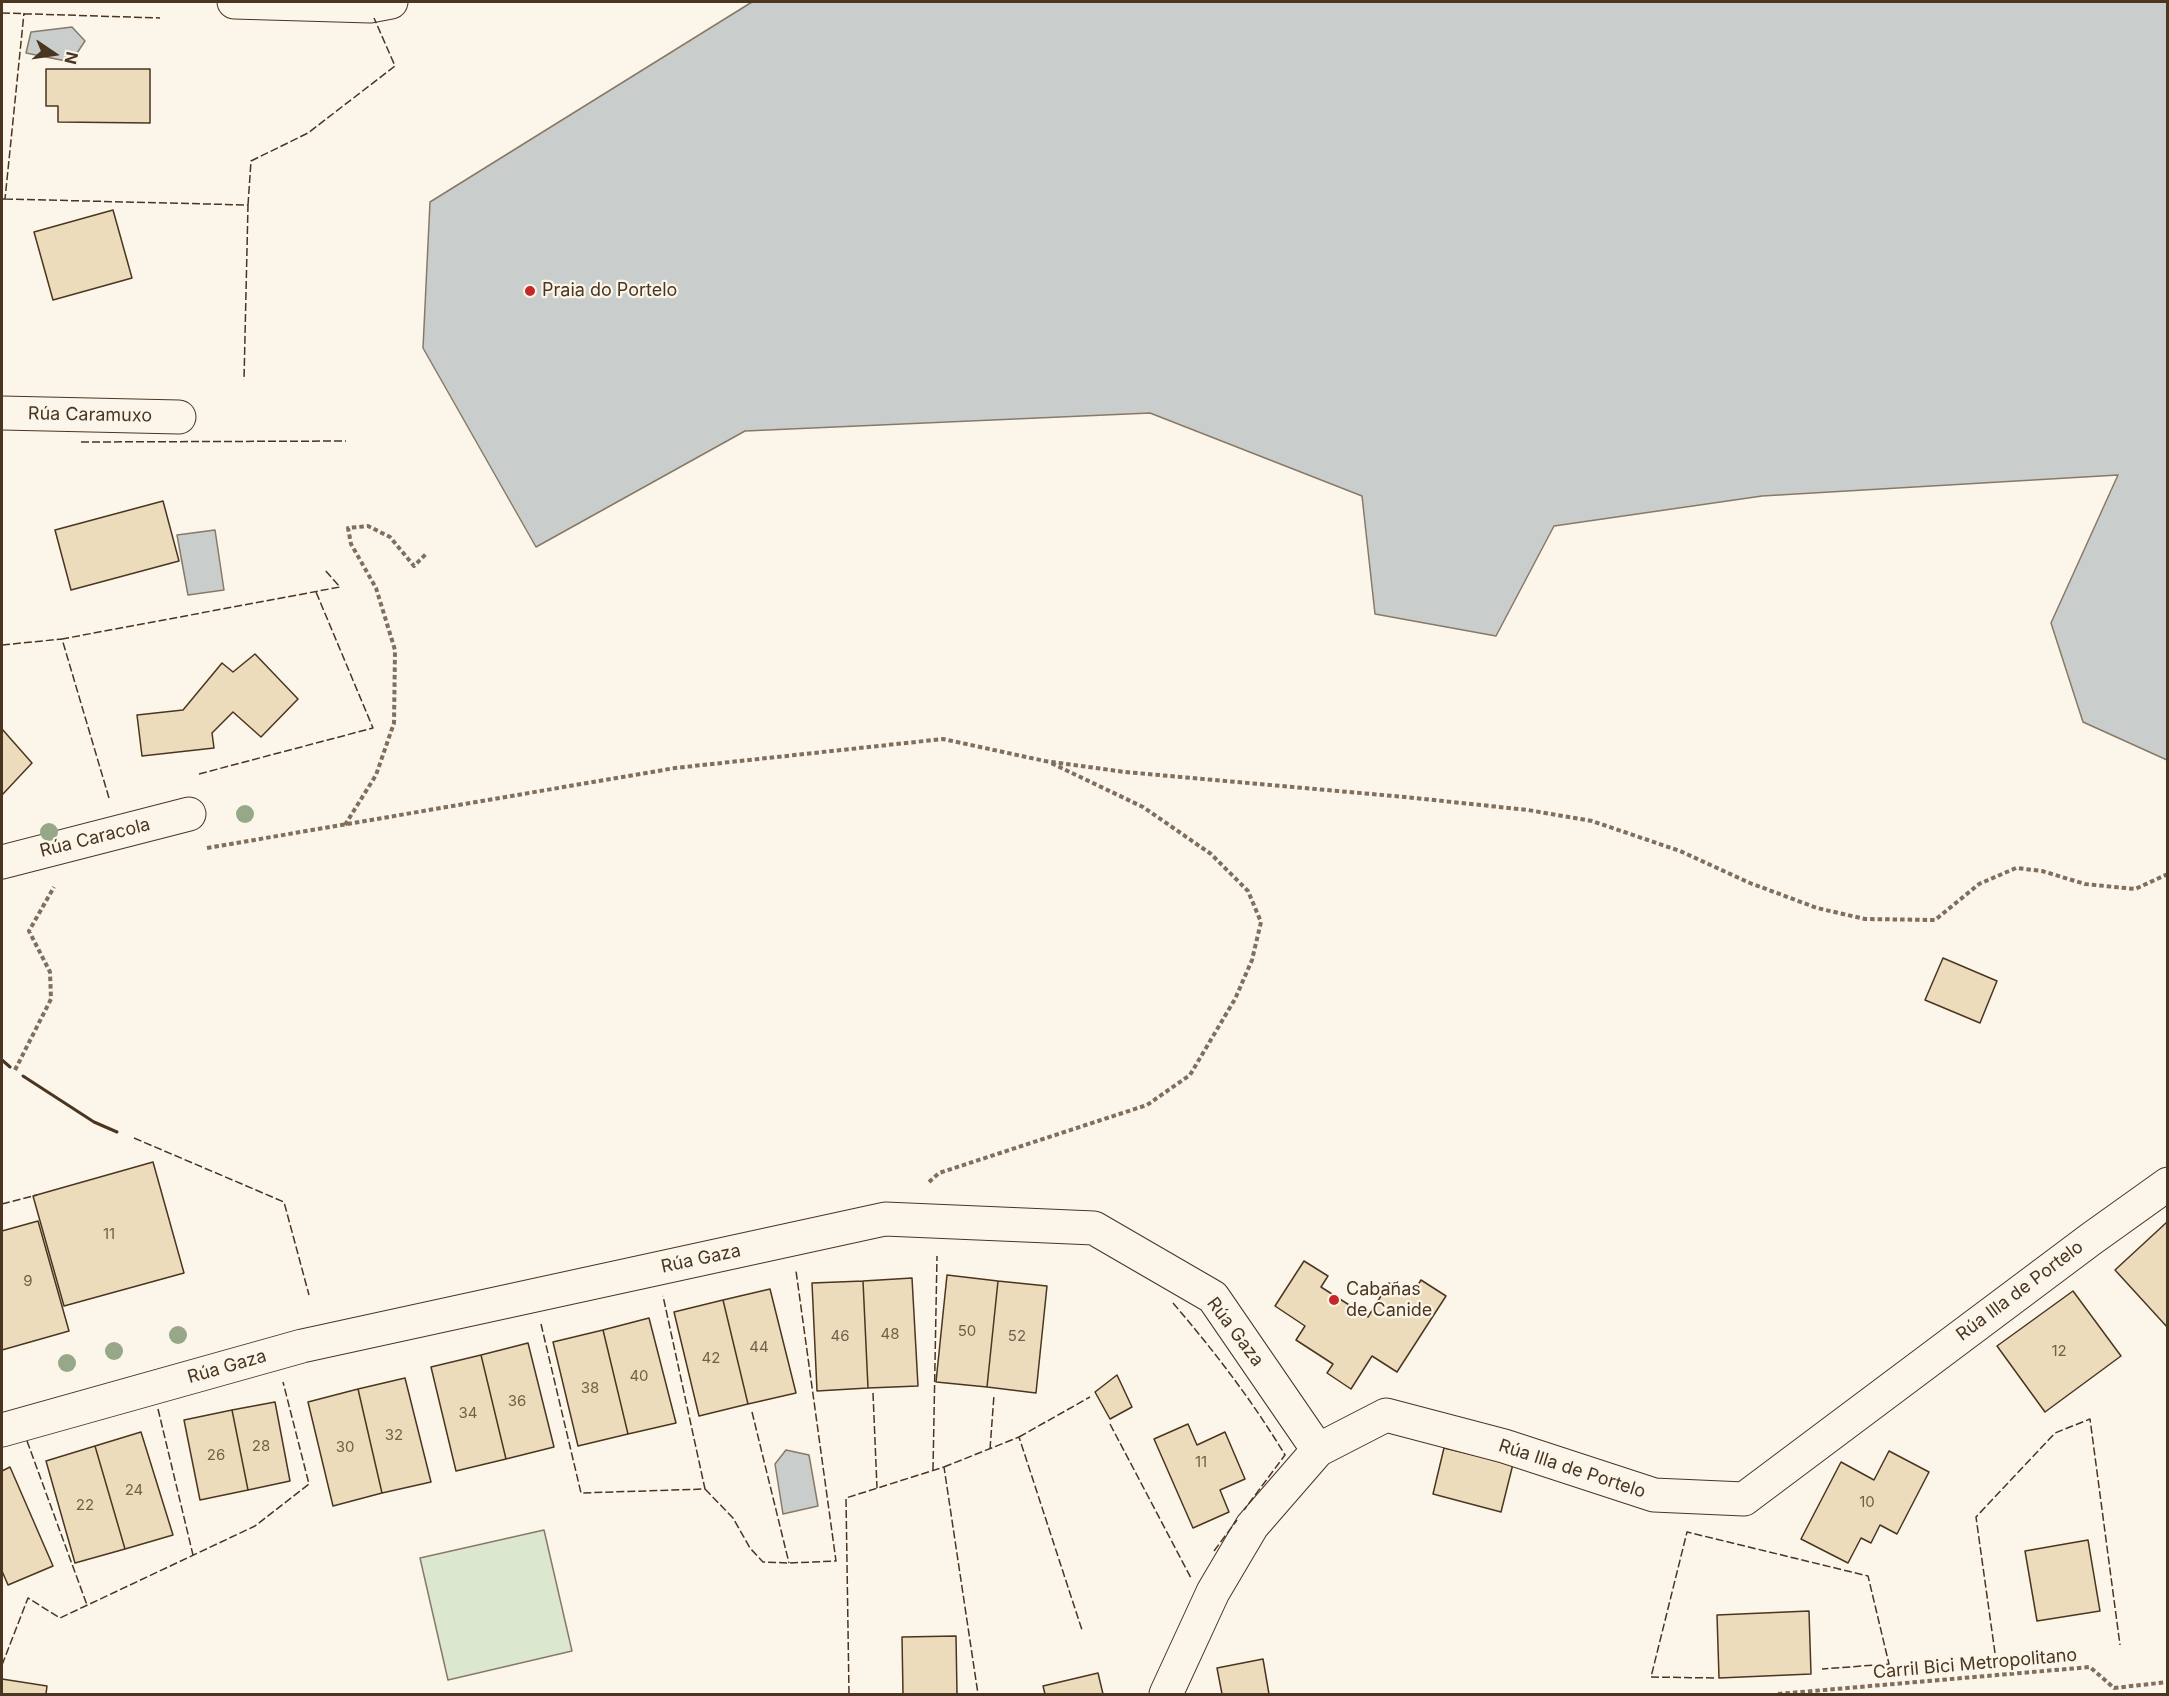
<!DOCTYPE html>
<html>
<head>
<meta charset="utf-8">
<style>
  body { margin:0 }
  #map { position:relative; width:2169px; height:1696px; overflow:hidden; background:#fbf6e9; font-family:Inter,sans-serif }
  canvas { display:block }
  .frame { position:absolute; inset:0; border:3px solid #4a3520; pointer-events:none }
  .north { position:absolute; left:24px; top:24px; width:60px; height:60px; -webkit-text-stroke:4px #fbf6e9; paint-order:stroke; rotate:103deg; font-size:16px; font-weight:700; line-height:24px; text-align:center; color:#4a3520 }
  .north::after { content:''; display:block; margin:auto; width:21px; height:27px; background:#4a3520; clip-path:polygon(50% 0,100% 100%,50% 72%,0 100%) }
</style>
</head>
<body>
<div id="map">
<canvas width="2169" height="1696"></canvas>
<div class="frame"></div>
<div class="north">N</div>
</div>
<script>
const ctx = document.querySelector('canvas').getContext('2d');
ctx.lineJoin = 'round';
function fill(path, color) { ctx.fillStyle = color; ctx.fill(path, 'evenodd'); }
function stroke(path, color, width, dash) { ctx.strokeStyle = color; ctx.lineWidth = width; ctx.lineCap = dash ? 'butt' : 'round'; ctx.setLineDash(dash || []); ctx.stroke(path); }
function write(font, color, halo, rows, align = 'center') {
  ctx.font = font + ' Inter,sans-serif'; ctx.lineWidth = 4.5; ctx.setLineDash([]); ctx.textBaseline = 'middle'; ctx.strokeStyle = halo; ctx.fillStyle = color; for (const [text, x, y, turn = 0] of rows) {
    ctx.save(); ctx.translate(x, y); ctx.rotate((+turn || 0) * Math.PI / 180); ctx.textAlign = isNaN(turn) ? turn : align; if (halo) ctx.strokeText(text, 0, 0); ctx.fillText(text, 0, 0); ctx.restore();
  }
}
const green = new Path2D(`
  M544 1530 572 1651 448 1680 420 1558Z`);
fill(green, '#dce7d0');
stroke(green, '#887966', 1.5);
const water = new Path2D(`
  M752 2H2167V760L2083 722 2051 623 2118 475 1762 496 1554 526 1496 636 1375 614 1362 496 1150 413 745 431 536 547 423 348 430 202Z
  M72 27 85 41 71 62 26 53 31 32Z
  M215 530 224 590 188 595 177 535Z
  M786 1450 809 1455 818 1506 783 1514 775 1464Z`);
fill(water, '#c9cecd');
stroke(water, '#887966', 1.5);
const building = new Path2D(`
  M46 69H150V123L58 122V106H46Z
  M113 210 132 278 53 300 34 232Z
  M163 501 179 561 71 590 55 530Z
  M255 654 298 699 261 737 233 712 212 733 214 748 142 756 137 715 183 710 222 663 233 672Z
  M2 729 32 763 2 795Z
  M1943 958 1997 981 1980 1023 1925 1000Z
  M153 1162 184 1273 64 1306 33 1196Z
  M38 1221 69 1331 2 1350V1231Z
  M2167 1222H2168V1328L2115 1270Z
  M1304 1261 1328 1276 1321 1287 1368 1317 1389 1283 1411 1296 1421 1280 1446 1296 1397 1372 1372 1356 1351 1389 1327 1373 1333 1364 1296 1340 1305 1326 1275 1306Z
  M947 1275 998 1281 987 1387 936 1382Z
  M912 1278 918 1386 868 1388 863 1281Z
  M863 1281 868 1388 817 1391 812 1283Z
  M998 1281 1047 1286 1036 1393 987 1387Z
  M770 1289 796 1393 748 1404 723 1300Z
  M2073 1291 2121 1356 2045 1412 1997 1346Z
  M723 1300 748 1404 699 1416 674 1312Z
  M649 1318 676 1423 628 1434 603 1330Z
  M603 1330 628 1434 578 1446 553 1342Z
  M528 1343 554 1447 506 1459 481 1355Z
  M481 1355 506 1459 456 1471 431 1367Z
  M1117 1375 1132 1407 1110 1419 1095 1392Z
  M405 1378 431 1482 382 1493 358 1389Z
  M358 1389 382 1493 333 1506 308 1402Z
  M275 1402 290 1481 248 1490 232 1410Z
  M232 1410 248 1490 200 1500 184 1420Z
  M1188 1424 1197 1445 1225 1432 1245 1479 1220 1490 1229 1512 1193 1528 1154 1439Z
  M141 1432 173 1535 125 1549 95 1446Z
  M95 1446 125 1549 75 1563 46 1461Z
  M1444 1448 1513 1464 1501 1512 1433 1494Z
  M1889 1451 1929 1472 1897 1534 1880 1525 1871 1543 1861 1538 1848 1563 1801 1539 1841 1462 1874 1480Z
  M10 1467 53 1566 8 1585 2 1571V1471Z
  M2088 1540 2100 1611 2037 1621 2025 1551Z
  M1809 1611 1811 1674 1719 1678 1717 1615Z
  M956 1636 957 1694H903L902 1637Z
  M1263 1659 1269 1694H1222L1217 1668Z
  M1098 1673 1103 1694H1045L1043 1686Z
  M2 1679 47 1686 46 1694H2Z`);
fill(building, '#ecdcbc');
stroke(building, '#4a3520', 1.5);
const street = new Path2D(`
  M234 2 370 6 391 2
  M2 413 179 417
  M2 862 189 814
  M2 1430 302 1346 885 1219 1094 1228 1213 1297 1318 1450
  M1166 1694 1213 1592 1252 1526 1318 1450 1386 1415 1504 1446 1654 1495 1744 1499 2091 1239 2168 1184`);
stroke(street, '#4a3520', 35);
stroke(new Path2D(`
  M345 825 376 775 394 723 395 650 376 588 351 544 348 528 368 526 390 537 414 566 426 554
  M207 848 675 768 943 739 1045 761 1125 772 1405 797 1528 810 1592 821 1680 851 1750 883 1817 908 1865 919 1935 920 1979 884 2016 868 2042 871 2085 884 2135 889 2168 874
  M15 1070 51 999 50 972 29 931 54 887
  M929 1182 939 1173 1147 1105 1190 1075 1235 999 1252 960 1261 922 1248 891 1211 854 1143 807 1049 762
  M1778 1694 2090 1667 2114 1688 2168 1682`), '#7f6f5c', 4, [4.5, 3]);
stroke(street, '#fbf6e9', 33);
stroke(new Path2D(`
  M2 13 160 18
  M2 199H5L24 13
  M5 199 248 205 244 380
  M248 205 251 161 308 133 395 66 374 18
  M81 442 346 441
  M2 645 62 639
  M199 774 373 728 316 592
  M109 798 62 639 340 587 324 569
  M134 1138 284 1202 309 1295
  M2 1204 37 1195
  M1173 1303C1214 1351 1252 1400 1285 1455L1244 1510
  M541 1324 581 1493 705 1489 663 1296
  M873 1393 877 1488
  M158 1409 193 1555
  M752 1412 789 1563
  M1110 1424 1191 1578
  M1019 1437 1090 1397
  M27 1441 87 1605
  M990 1449 994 1395
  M944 1467 1019 1437 1082 1630
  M933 1470 937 1256
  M705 1489 733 1518 750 1548 763 1562 789 1563 836 1561 796 1271
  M1214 1551 1237 1520
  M1995 1653 1976 1517 2055 1433 2090 1419 2120 1645
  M2 1665 28 1598 60 1618 255 1526 309 1484 283 1382
  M1714 1678 1651 1677 1687 1532 1868 1576 1889 1664 1822 1669
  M849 1694 846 1498 944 1467 978 1694`), '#4a3520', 1.5, [8, 3]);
stroke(new Path2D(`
  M2 1060 10 1067
  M23 1076 94 1122 117 1132`), '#4a3520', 3);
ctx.fillStyle = '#96a887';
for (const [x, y] of [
  [245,814],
  [49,832],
  [178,1335],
  [114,1351],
  [67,1363]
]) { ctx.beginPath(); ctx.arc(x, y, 9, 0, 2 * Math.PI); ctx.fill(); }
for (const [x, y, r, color] of [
  [530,291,6,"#c62828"],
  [1334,1300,6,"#c62828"]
]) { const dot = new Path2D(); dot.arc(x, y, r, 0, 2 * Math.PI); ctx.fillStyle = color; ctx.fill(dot); stroke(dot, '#fbf6e9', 2); }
write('15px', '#725f47', null, [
  ["11",109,1234],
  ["9",28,1281],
  ["50",967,1331],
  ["48",890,1334],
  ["46",840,1336],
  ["52",1017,1336],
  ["44",759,1347],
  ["12",2059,1351],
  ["42",711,1358],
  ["40",639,1376],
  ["38",590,1388],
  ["36",517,1401],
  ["34",468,1413],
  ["32",394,1435],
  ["28",261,1446],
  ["30",345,1447],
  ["26",216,1455],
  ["11",1201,1462],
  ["24",134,1490],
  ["10",1867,1502],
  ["22",85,1505]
]);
write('18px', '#4a3520', '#fbf6e9', [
  ["Praia do Portelo",542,291],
  ["Cabañas",1346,1290],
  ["de Canide",1346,1311]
], 'left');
write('18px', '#4a3520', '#fbf6e9', [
  ["Rúa Caramuxo",90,415,1],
  ["Rúa Caracola",95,838,-14],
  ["Rúa Gaza",701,1259,-12],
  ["Rúa Illa de Portelo",2020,1291,-37],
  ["Rúa Gaza",1235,1332,53],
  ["Rúa Gaza",227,1367,-16],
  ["Rúa Illa de Portelo",1572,1469,18],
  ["Carril Bici Metropolitano",1975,1664,-5]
]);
</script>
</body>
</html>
